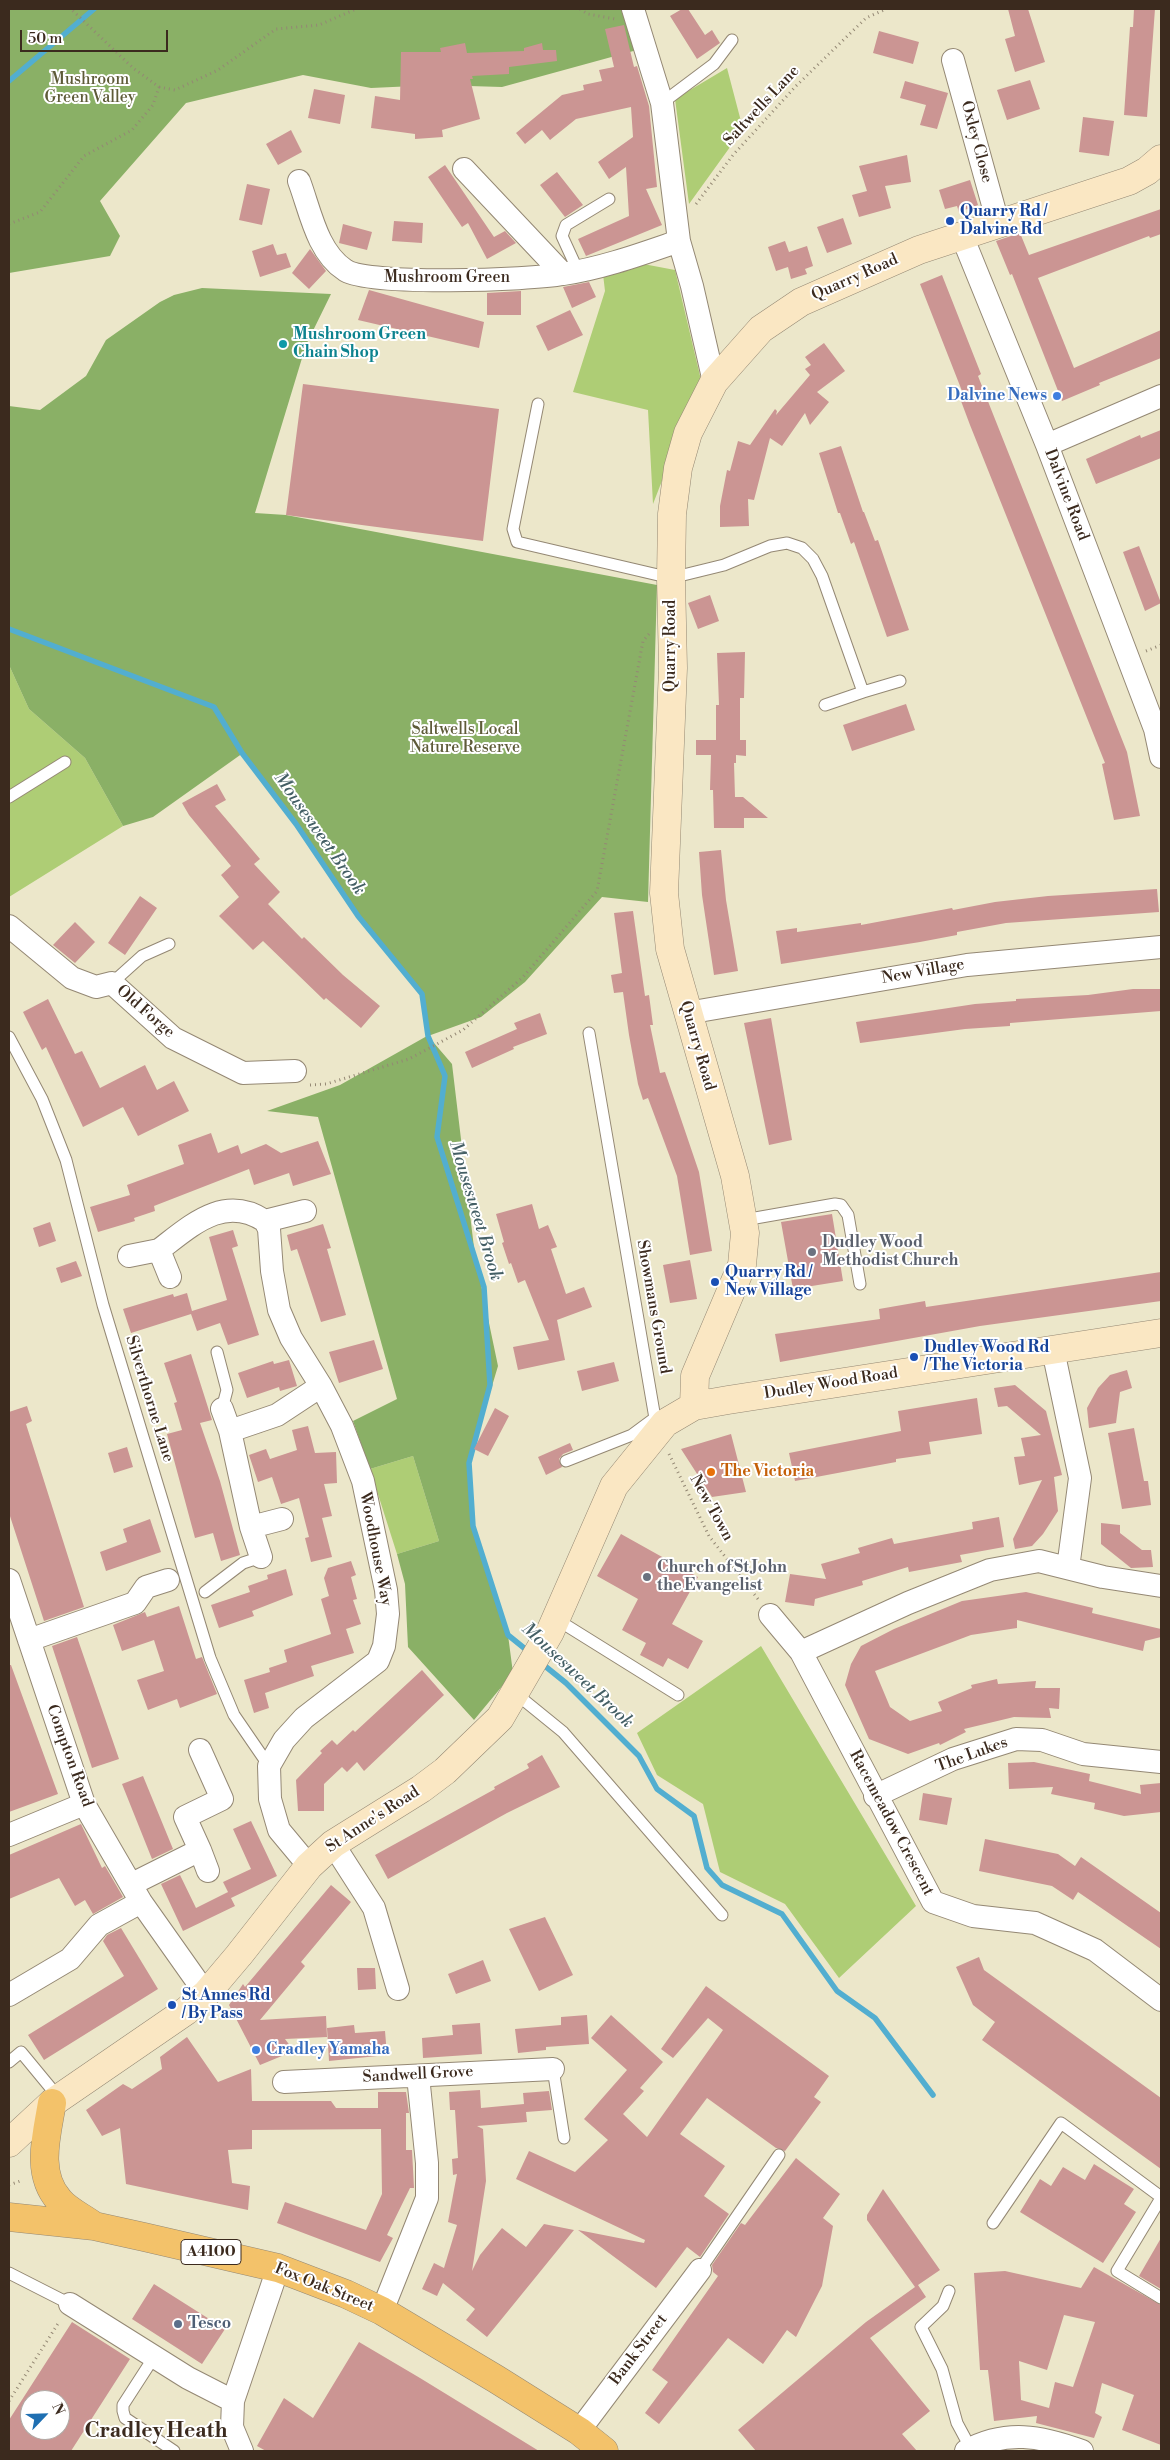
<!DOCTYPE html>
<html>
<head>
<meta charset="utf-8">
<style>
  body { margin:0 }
  #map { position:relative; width:1170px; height:2460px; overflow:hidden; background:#ece7ca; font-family:"Libre Bodoni",serif }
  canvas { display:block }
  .frame { position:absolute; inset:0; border:10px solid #3b2a1e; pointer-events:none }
  .north { position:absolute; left:20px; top:2390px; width:50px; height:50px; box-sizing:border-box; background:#fff; border:1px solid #b1aaa5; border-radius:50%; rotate:66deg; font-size:14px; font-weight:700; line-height:20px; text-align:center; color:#3b2a1e }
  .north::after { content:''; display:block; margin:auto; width:18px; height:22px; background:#1f6fb2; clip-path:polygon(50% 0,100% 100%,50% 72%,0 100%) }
  .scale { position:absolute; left:20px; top:30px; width:148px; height:22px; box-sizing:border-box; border:2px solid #3b2a1e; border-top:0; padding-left:6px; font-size:15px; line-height:18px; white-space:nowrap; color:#3b2a1e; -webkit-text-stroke:4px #fff; paint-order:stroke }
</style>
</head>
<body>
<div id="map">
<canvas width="1170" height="2460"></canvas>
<div class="frame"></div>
<div class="north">N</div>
<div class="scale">50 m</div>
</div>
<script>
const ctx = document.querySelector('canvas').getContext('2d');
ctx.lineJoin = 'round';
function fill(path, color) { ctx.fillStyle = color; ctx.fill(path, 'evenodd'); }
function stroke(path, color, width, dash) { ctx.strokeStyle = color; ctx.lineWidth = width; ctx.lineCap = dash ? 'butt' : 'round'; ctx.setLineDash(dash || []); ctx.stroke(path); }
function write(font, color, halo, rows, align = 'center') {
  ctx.font = font + ' "Libre Bodoni",serif'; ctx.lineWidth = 4; ctx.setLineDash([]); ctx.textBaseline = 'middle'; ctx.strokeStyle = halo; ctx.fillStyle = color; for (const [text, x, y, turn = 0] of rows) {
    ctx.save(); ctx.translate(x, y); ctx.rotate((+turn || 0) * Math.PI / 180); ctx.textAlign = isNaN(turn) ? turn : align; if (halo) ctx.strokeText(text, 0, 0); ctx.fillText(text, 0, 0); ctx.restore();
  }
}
fill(new Path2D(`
  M727 68 743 129 689 204 675 99Z
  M638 263 675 270 701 380 653 504 648 410 573 392 605 291 603 274Z
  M9 665 29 709 85 758 123 826 9 897Z
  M413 1456 439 1541 397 1554 370 1469Z
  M761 1646 916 1906 839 1978 785 1904 720 1872 703 1804 657 1775 637 1733Z`), '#aecd75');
fill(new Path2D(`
  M9 9H622L637 50 502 87 436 85 371 88 303 75 186 103 100 201 120 236 110 256 9 273Z
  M202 288 331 294 306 345 255 513 286 515 657 585 648 902 602 897 525 982 481 1017 428 1036 452 1064 475 1256 498 1366 469 1463 473 1526 508 1635 513 1673 474 1720 408 1647 405 1584 397 1554 439 1541 413 1456 370 1469 353 1421 397 1399 318 1117 267 1111 340 1085 427 1036 422 994 358 916 296 824 243 753 153 817 123 826 85 758 29 709 9 665V406L40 410 86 376 106 340 160 302 174 295Z`), '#8ab066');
stroke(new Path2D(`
  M9 81 94 9
  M9 629 214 707 242 753 296 824 358 916 422 994 428 1036 445 1076 437 1137 484 1287 490 1385 469 1463 473 1526 508 1635 529 1652
  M540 1662 566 1683 639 1756 657 1789 694 1816 707 1868 722 1885 782 1914 837 1991 875 2018 933 2095`), '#52aed0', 5.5);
fill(new Path2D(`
  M682 9H688L705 35 712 30 720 43 697 59 670 16Z
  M1008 9H1028L1045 62 1015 72 1005 39 1015 36Z
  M1134 9H1155L1147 117 1124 115 1130 27H1133Z
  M624 25 634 67 637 66 649 106 657 187 646 189 662 225 586 256 578 239 629 216 626 167 609 179 598 162 633 137 631 107 576 119 550 140 542 130 525 144 516 133 562 95 584 90 583 85 602 81 599 70 614 67 605 29Z
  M879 31 919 42 913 64 873 53Z
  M465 43 467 53 524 51V48L542 43 543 50H556L557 61 509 67V74L472 76 473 79H470L480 119 442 130 443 137 415 139V134L371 128 375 96 400 100 401 52H441L440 48Z
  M1030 80 1040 109 1007 120 997 90Z
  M905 81 948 93 937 129 920 125 926 105 900 98Z
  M314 89 345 95 340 124 308 118Z
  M1083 117 1114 121 1109 156 1079 152Z
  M291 130 302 152 278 165 266 144Z
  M907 155 911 182 885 186 891 208 859 217 852 195 867 191 859 166Z
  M445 165 494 237 505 231 516 243 487 259 468 223 462 227 428 177Z
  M557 172 583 205 565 217 540 185Z
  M970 180 978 205 959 212 957 206 945 209 939 190Z
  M247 184 270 189 262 225 239 220Z
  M1161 209V234L1150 238 1149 236 1038 278 1074 368 1161 330V358L1099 383 1100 385 1062 401 1012 274 1010 275 996 241 1020 233 1029 255Z
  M843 218 852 244 827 253 817 227Z
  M394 221 423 223 422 243 392 241Z
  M343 224 372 232 367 250 339 243Z
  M785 241 789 252 807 246 813 266 805 269 807 274 791 279 788 267 776 271 768 247Z
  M273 244 277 255 286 253 291 267 260 277 252 251Z
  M310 249 326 271 309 289 292 273Z
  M942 275 981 374 978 376 991 409 1127 752 1140 816 1114 820 1102 764 1105 763 970 425 958 393 962 391 920 284Z
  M589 282 596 297 572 308 563 287Z
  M369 290 484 322 479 348 358 320Z
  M521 291V315H487V293Z
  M570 310 583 335 548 351 536 326Z
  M824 343 845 371 817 392 829 402 810 425 805 413 782 446 770 438 754 500 748 499 749 526 720 527V506L727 470 730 471 738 441 750 445 775 409 777 411 776 415 810 375 805 369 811 365 805 357Z
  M303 384 499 409 483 541 286 515Z
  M1161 430V458L1096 484 1086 459 1140 435 1141 438Z
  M841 446 863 512H864L875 541 878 540 909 630 887 637 854 542 851 544 840 513H838L819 453Z
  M1139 546 1161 603 1145 611 1123 552Z
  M710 595 719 621 698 629 688 603Z
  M745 652 744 698H740V740H746V756L736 755V763H734L735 797H743L768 818H744V828H714L713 790H710L711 755H696V740H716V705H719L717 653Z
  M906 704 915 730 852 751 843 725Z
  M217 784 226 800 215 806 260 859 254 864 280 892 268 904 302 939 304 937 343 975 380 1006 361 1028 326 998 324 1000 263 941 253 950 219 916 239 897 221 875 231 866 189 815 182 803Z
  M721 850 726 900 738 971 714 975 702 895 699 852Z
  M1157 889 1159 912 1006 923 957 932V935L920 942 781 964 776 931 797 928V932L861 923V925L952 908 953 910 995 902 1048 896Z
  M140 896 157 908 125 955 108 943Z
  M633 911 645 996 649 995 653 1025H650L660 1073 665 1072 699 1172 712 1251 690 1255 677 1176 648 1098 643 1100 638 1084 629 1035 623 992 614 993 611 975 622 973 614 913Z
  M75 922 95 942 75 963 53 945Z
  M1133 989H1161V1011L1010 1023V1026L965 1029 860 1043 856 1022 975 1004 1016 1001V999L1088 995Z
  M48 999 75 1054 82 1051 100 1088 145 1065 157 1090 174 1081 189 1111 138 1136 123 1107 83 1127 46 1047 42 1050 23 1012Z
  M540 1013 547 1034 513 1047 514 1049 472 1068 465 1052 517 1029 514 1023Z
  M771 1018 792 1140 769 1145 744 1023Z
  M211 1133 218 1153 238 1145 241 1154 266 1144 281 1153 318 1141 331 1174 293 1186 289 1173 254 1185 249 1169 154 1206 155 1211 134 1218 135 1221 98 1232 90 1207 130 1195 127 1185 184 1164 178 1145Z
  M532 1204 539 1229 548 1225 557 1247 551 1249 566 1294 584 1287 592 1307 557 1320 565 1360 518 1370 513 1347 549 1340 525 1280 518 1283 511 1263 509 1264 502 1243 504 1242 496 1214Z
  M832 1214 843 1281 793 1289 781 1222Z
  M50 1222 56 1241 39 1247 33 1228Z
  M323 1224 331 1248 327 1249 346 1315 321 1322 297 1249 291 1251 287 1235Z
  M233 1230 238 1246 232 1248 259 1335 228 1345 220 1323 197 1331 191 1314 131 1333 123 1309 173 1294 174 1297 187 1293 192 1311 227 1300 209 1237Z
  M690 1260 697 1299 670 1303 663 1265Z
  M76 1261 82 1276 61 1283 56 1268Z
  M1161 1272V1301L980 1326 780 1362 775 1334 880 1319 879 1309 925 1301 926 1307Z
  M374 1340 383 1369 339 1383 329 1352Z
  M191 1354 212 1420 200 1423 220 1481 240 1555 221 1561 213 1533 195 1538 167 1434 182 1430 174 1403 177 1402 164 1363Z
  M289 1360 297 1386 280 1391 279 1387 247 1398 238 1373 273 1361 274 1364Z
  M614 1362 619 1381 582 1391 577 1371Z
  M1127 1370 1132 1388 1120 1392 1116 1423 1089 1428 1087 1408 1098 1388 1110 1375Z
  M1015 1385 1046 1411 1062 1475 1054 1477 1058 1511 1043 1534 1032 1546 1015 1549 1013 1539 1042 1480 1019 1485 1014 1457 1025 1456 1021 1438 1041 1435 1007 1406 998 1407 994 1388Z
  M977 1398 982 1434 929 1442 931 1454 896 1459V1462L795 1481 789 1453 901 1431 898 1411Z
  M27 1406 32 1421 26 1424 84 1607 44 1621 9 1513V1412Z
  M495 1408 509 1416 488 1456 474 1449Z
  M308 1426 315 1453 336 1452 337 1483 324 1484 332 1516 322 1518 332 1557 311 1562 305 1538 309 1537 299 1498 281 1504 272 1477 258 1482 249 1455 266 1449 270 1459 297 1450 292 1430Z
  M1134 1428 1144 1481H1148L1151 1505 1122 1509 1108 1433Z
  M731 1434 746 1492 712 1497 681 1449Z
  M570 1443 573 1450 563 1454 559 1459 562 1467 546 1475 538 1457Z
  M127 1447 133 1467 114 1473 108 1453Z
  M999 1517 1004 1547 960 1555 962 1562 909 1572 908 1567 862 1581 863 1585 815 1599 814 1606 785 1602 790 1574 826 1579 821 1564 860 1553 858 1548 892 1538 894 1544 973 1529 972 1522Z
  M150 1519 161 1552 106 1571 100 1552 127 1542 123 1529Z
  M1101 1523 1120 1525V1533L1142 1550H1151L1153 1567 1131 1568 1101 1544Z
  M621 1534 698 1577 672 1624 703 1641 688 1669 668 1658 663 1667 640 1655 646 1643 622 1630 638 1599 597 1576Z
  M351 1561 356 1575 351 1577 357 1599 353 1600 361 1624 346 1629 354 1653 311 1666 314 1676 265 1693 269 1708 254 1713 244 1680 270 1672 269 1668 287 1662 284 1650 331 1634 321 1599 329 1596 324 1578 328 1568Z
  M286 1569 293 1595 252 1611 254 1616 219 1628 211 1605 250 1592 248 1586 268 1579 267 1575Z
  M1026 1592 1093 1608 1092 1613 1161 1629V1637L1145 1641 1143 1651 1017 1620V1628L971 1635 875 1671 890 1707 910 1721 942 1711 938 1702 972 1688 971 1685 997 1679 998 1684 1036 1681 1035 1688H1060L1059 1709 1049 1708 1051 1718 1014 1717 964 1729 966 1732 940 1745 939 1743 908 1754 869 1739 845 1685 851 1664 861 1646 894 1629 962 1601Z
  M179 1606 196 1659 202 1657 217 1694 180 1708 177 1699 148 1710 137 1680 164 1671 154 1640 122 1651 113 1625 145 1612 147 1617Z
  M77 1637 119 1759 92 1768 52 1646Z
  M9 1665H11L58 1794 9 1812Z
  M422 1670 444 1695 364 1771 357 1762 347 1772 342 1767 324 1784V1811H298L296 1780 322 1753 320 1751 332 1740 337 1745 353 1730 355 1732Z
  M542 1755 560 1787 507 1813 388 1879 375 1855 495 1789 494 1787 529 1768 527 1764Z
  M1034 1762 1090 1774 1089 1781 1141 1794 1140 1785 1161 1783V1812L1124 1816 1094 1809 1095 1803 1051 1794 1053 1787 1009 1789 1008 1763Z
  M143 1776 173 1849 152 1859 122 1784Z
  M923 1793 952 1798 947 1825 919 1820Z
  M251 1821 277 1876 231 1898 223 1882 251 1869 233 1829Z
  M81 1824 102 1868 105 1866 123 1897 93 1914 85 1900 75 1906 59 1878 9 1899V1855Z
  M985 1839 1058 1854 1075 1866 1081 1857 1161 1913V1949L1078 1892 1073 1900 1052 1886 979 1871Z
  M180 1875 196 1908 228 1892 235 1906 183 1931 161 1884Z
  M331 1885 351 1902 301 1962 305 1966 260 2020 326 2016 327 2037 285 2039 294 2051 260 2065 229 2005 243 1984 245 1987Z
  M545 1917 573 1975 539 1991 509 1929Z
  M121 1928 158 1989 44 2060 28 2035 124 1976 103 1941 107 1935Z
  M979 1957 984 1970 1161 2098V2169L982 2040 995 2022 973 2005 956 1967Z
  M483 1960 491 1981 456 1994 448 1974Z
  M357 1968H375L376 1989 358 1990Z
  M706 1986 829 2076 814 2097 821 2102 785 2151 776 2148 707 2098 680 2134 725 2166 704 2196 729 2214 700 2257 687 2247 656 2288 578 2230 644 2243 645 2240 516 2179 529 2151 575 2172 608 2140 584 2119 627 2070 591 2038 611 2015 663 2062 640 2088 644 2091 623 2114 647 2137 723 2030 708 2018 673 2058 661 2049Z
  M587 2015 589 2044 546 2047V2050L518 2053 515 2029 561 2025V2017Z
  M480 2023 482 2054 423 2058 422 2038 453 2035 452 2025Z
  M354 2025 355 2033 385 2031 387 2055 329 2061 327 2028Z
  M187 2037 218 2082 251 2069 252 2101H331L336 2108H378V2092H406L409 2113H406V2150H412L414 2188H410L387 2235 393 2238 380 2262 277 2223 285 2202 366 2230 382 2194 381 2129 252 2130V2149L228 2150 232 2183 250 2186 248 2210 126 2184 120 2128 102 2136 86 2110 123 2084 132 2089 162 2069 160 2057Z
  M480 2090 481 2108 524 2104 523 2093 549 2091 552 2110 526 2112 527 2122 477 2126 483 2129 486 2181 472 2271 480 2255 502 2228 526 2247 544 2224 574 2230 487 2337 466 2320 475 2309 443 2283 437 2296 422 2289 434 2263 444 2268 457 2225 448 2222 457 2174 453 2175 452 2159 458 2158 455 2110H450L449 2092Z
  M796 2158 840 2194 823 2218 833 2226 822 2286 796 2337 787 2330 763 2364 728 2338 659 2424 645 2413 668 2382 652 2370 718 2276 713 2272 712 2265 741 2223 745 2225Z
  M1094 2164 1134 2189 1124 2204 1136 2212 1103 2263 1020 2212 1040 2179 1051 2186 1063 2167 1085 2180Z
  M883 2189 940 2270 918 2285 926 2297 870 2338 930 2411 902 2434 917 2451H756L738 2430 866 2322 915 2287 867 2220V2215Z
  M1161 2238V2289L1139 2276Z
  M1094 2267 1161 2305V2445L1122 2430 1134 2395 1102 2383 1095 2413 1102 2417 1094 2438 1036 2423 1037 2416 994 2421 988 2370H980L974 2273 1005 2271 1081 2288ZM1064 2315 1095 2322 1073 2387 1055 2382 1049 2408 1021 2400 1019 2361 1047 2370Z
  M154 2284 225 2329 202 2364 132 2319Z
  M72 2322 130 2359 71 2451H9V2420ZM30 2400H60V2430H30Z
  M359 2342 420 2378 539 2451H266L257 2446 284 2398 313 2418Z`), '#cb9593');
const lane = new Path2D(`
  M662 103 714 64 732 40
  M578 271 562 236 566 225 609 199
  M538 404 513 529 517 542 671 578 724 565 770 546 787 543 802 548 813 559 822 576 863 692 825 705
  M863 692 900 681
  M9 797 65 762
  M112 983 142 956 169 944
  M589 1033 657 1430
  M9 1037 42 1099 66 1160 103 1305 210 1658 234 1715 269 1766
  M744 1220 835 1204 841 1205 848 1215 860 1284
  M217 1352 227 1390 222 1409
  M566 1461 632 1435 655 1418
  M205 1592 243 1563 261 1557
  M556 1619 678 1695
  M515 1693 563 1732 722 1915
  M9 2062 21 2052 59 2098
  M553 2069 564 2138
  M1161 2198 1117 2271 1161 2298
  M993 2223 1061 2123 1161 2197
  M700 2270 779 2155
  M9 2273 70 2304
  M949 2291 943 2306 921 2327 942 2369 957 2423 971 2449
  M154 2357 123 2405V2411L125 2418 174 2451`);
const street = new Path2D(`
  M633 9 662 103 679 241 692 286 714 382
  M953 60 998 223
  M464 169 563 274
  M299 181C310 210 317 252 345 270 367 286 531 280 563 274 603 268 641 254 679 241
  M962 236 1047 445 1155 729 1161 757
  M1047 445 1161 396
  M9 926 72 978 96 987 112 983 173 1038 243 1073 295 1071
  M687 1013 967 965 1161 947
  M265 1221 305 1211
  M159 1250C192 1225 224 1194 265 1221L269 1229 272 1271 279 1310 291 1338 321 1386 342 1426 363 1481 386 1590 388 1614 384 1646 378 1661 304 1718 284 1740 269 1766 270 1799 279 1830 309 1866
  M129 1256 159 1250 170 1277
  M1053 1350 1080 1478 1068 1568
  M222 1409 230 1431
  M251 1527 282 1519
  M261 1557 251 1527 230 1431 277 1415 321 1386
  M9 1580 84 1804 141 1902 206 1994
  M1161 1586 1103 1577 1039 1561 990 1570 908 1603 801 1652 933 1902 973 1916 1035 1923 1095 1950 1161 2000
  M770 1615 801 1652
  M29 1640 135 1603 146 1587 168 1580
  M875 1796 953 1759 1016 1739 1042 1740 1083 1754 1161 1762
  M9 1835 84 1804
  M333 1844 374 1908 398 1989
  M200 1850 208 1871
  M132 1884 200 1850 185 1817 222 1799 200 1750
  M9 1995 70 1959 99 1925 141 1902
  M284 2082 553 2069
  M70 2304 188 2378 233 2401
  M382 2311 427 2198V2163L418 2076
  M579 2431 700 2270
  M242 2451 232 2427 233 2401 278 2268
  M966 2451C1006 2429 1041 2436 1082 2451`);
const secondary = new Path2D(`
  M694 1406 695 1376 742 1265 745 1233 735 1176 670 949 664 893 673 668 671 578 672 514 678 468 688 433 714 382 761 329 801 302 919 250 1129 181 1147 171 1161 159
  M9 2143 52 2103 186 2011 206 1994 239 1955 309 1866 333 1844 421 1789 445 1771 500 1718 550 1632 614 1486 665 1423 694 1406 728 1400 1161 1333`);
const primary = new Path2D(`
  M52 2103C47 2134 35 2173 59 2200 67 2210 82 2217 93 2225
  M9 2217 94 2226 144 2237 278 2268 346 2294 382 2311 496 2379 579 2431 604 2451`);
stroke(lane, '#948874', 13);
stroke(street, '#948874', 24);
stroke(secondary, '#948874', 29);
stroke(primary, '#948874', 29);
stroke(new Path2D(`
  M580 9 588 14 615 19
  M159 87 175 90 218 70 276 29 319 25 356 9
  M696 204 733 155 796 86 866 18 886 9
  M9 224 40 212 84 156 132 130 153 105 159 87 133 68 71 9
  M1146 651 1161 645
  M310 1085 326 1084 409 1059 463 1030 523 977 597 891 643 641 649 634
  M669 1454 709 1536 758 1599
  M9 2185 23 2180
  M9 2401 59 2322`), '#948874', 3, [1, 4]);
stroke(lane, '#fff', 11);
stroke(street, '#fff', 22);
stroke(secondary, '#fae7c3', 28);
stroke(primary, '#f3c26a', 28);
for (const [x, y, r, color] of [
  [950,221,5,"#1a4fb4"],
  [283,344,5,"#0f9aa8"],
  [1057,396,5,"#3f7fe0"],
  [812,1252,5,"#6b7280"],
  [715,1282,5,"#1a4fb4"],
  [914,1357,5,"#1a4fb4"],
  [711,1472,5,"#e8710a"],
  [647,1577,5,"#6b7280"],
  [172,2005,5,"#1a4fb4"],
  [256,2050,5,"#3f7fe0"],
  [178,2324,5,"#5c6f8a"]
]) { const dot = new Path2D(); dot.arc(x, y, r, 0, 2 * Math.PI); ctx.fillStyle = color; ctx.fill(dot); stroke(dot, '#fff', 2); }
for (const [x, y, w] of [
  [211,2252,60]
]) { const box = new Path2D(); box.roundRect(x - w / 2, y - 12.5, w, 25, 4); ctx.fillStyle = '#fff'; ctx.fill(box); stroke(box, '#3b2a1e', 1); }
write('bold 15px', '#3b2a1e', null, [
  ["A4100",211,2252]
]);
write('16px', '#5e5b38', '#fff', [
  ["Mushroom",90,80],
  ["Green Valley",90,98],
  ["Saltwells Local",465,730],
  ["Nature Reserve",465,748]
]);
write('16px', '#3b2a1e', '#fff', [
  ["Saltwells Lane",762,106,-47],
  ["Oxley Close",976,142,75],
  ["Mushroom Green",447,278],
  ["Quarry Road",855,278,-24],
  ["Dalvine Road",1066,495,69],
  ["Quarry Road",671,646,-90],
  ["New Village",923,972,-10],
  ["Old Forge",145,1012,41],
  ["Quarry Road",697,1046,74],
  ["Showmans Ground",653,1307,80],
  ["Dudley Wood Road",831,1384,-9],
  ["Silverthorne Lane",149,1399,73],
  ["New Town",711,1508,61],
  ["Woodhouse Way",375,1549,79],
  ["The Lukes",972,1755,-20],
  ["Compton Road",69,1756,70],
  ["St Anne's Road",373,1820,-33],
  ["Racemeadow Crescent",891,1823,62],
  ["Sandwell Grove",418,2075,-3],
  ["Fox Oak Street",324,2288,22],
  ["Bank Street",639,2350,-53]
]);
write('bold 16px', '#164399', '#fff', [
  ["Quarry Rd /",960,212],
  ["Dalvine Rd",960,230],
  ["Quarry Rd /",725,1273],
  ["New Village",725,1291],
  ["Dudley Wood Rd",924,1348],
  ["/ The Victoria",924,1366],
  ["St Annes Rd",182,1996],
  ["/ By Pass",182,2014]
], 'left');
write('bold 16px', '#0d838f', '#fff', [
  ["Mushroom Green",293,335],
  ["Chain Shop",293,353]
], 'left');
write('bold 16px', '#366cbe', '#fff', [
  ["Dalvine News",1047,396],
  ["Cradley Yamaha",266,2050,"left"]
], 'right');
write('bold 16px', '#5b616d', '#fff', [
  ["Dudley Wood",822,1243],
  ["Methodist Church",822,1261],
  ["Church of St John",657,1568],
  ["the Evangelist",657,1586]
], 'left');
write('bold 16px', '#c56008', '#fff', [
  ["The Victoria",721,1472]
], 'left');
write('bold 16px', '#4e5e75', '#fff', [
  ["Tesco",188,2324]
], 'left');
write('italic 18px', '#445f65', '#fff', [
  ["Mousesweet Brook",319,834,55],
  ["Mousesweet Brook",475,1211,73],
  ["Mousesweet Brook",577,1676,43]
]);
write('bold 21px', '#3b2a1e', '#fff', [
  ["Cradley Heath",156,2432]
]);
</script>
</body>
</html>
